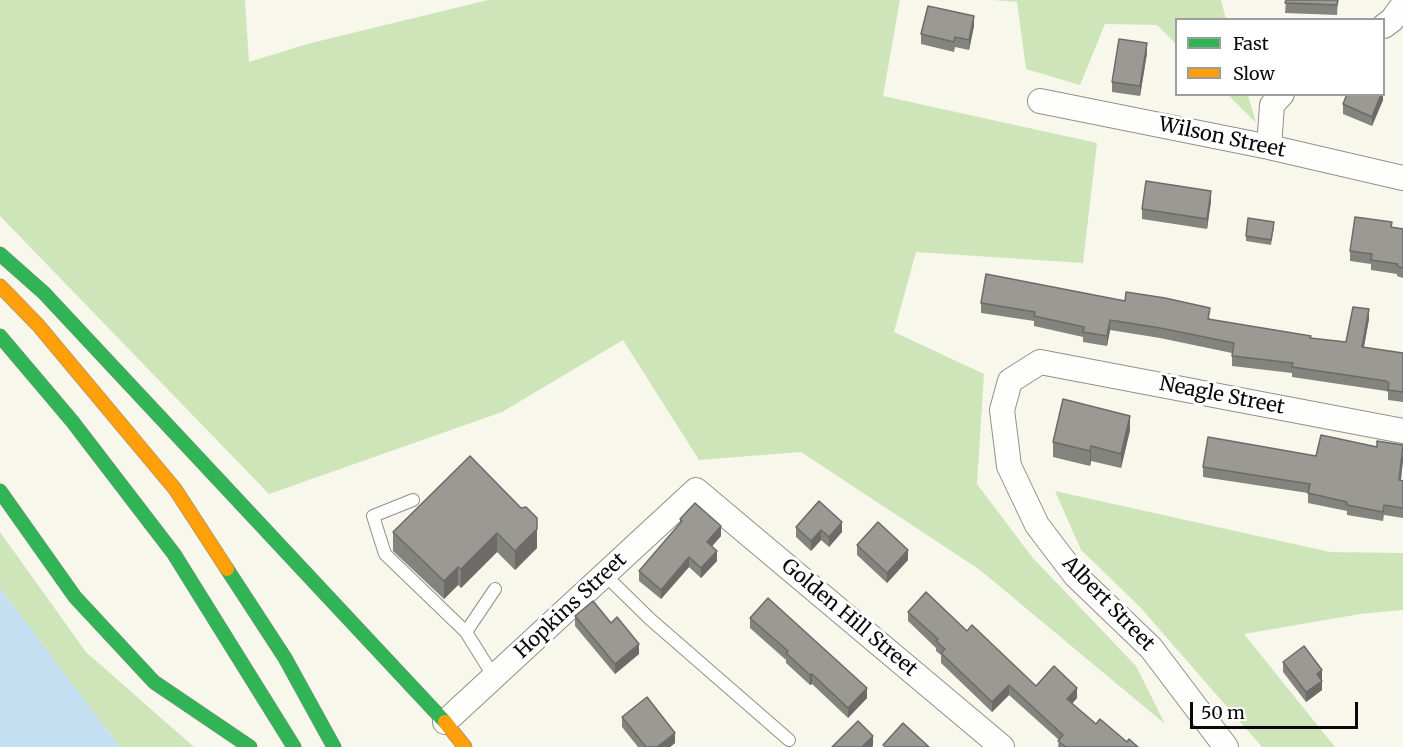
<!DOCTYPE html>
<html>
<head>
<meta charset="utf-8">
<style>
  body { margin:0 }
  #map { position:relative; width:1403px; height:747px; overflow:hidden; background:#f8f7ec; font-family:Merriweather,serif }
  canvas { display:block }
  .legend { position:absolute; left:1175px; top:18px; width:210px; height:78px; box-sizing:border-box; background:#fff; border:2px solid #9d9d9d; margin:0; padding:8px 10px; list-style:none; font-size:18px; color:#090909 }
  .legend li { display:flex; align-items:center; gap:12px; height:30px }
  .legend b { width:30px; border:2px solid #9d9d9d }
  .scale { position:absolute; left:1190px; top:702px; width:168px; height:27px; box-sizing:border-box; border:3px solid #090909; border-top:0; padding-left:8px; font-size:18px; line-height:21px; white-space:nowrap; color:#090909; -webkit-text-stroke:4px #fff; paint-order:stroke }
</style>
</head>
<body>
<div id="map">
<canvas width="1403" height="747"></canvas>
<ul class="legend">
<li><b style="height:8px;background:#30b455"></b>Fast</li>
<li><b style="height:8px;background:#ff9f0a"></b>Slow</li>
</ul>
<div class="scale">50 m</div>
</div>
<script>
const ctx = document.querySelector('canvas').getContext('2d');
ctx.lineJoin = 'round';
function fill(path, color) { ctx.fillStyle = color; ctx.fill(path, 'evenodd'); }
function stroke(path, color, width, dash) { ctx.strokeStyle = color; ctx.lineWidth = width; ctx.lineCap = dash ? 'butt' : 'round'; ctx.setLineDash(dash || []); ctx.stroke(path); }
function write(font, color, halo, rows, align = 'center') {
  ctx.font = font + ' Merriweather,serif'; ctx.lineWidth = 6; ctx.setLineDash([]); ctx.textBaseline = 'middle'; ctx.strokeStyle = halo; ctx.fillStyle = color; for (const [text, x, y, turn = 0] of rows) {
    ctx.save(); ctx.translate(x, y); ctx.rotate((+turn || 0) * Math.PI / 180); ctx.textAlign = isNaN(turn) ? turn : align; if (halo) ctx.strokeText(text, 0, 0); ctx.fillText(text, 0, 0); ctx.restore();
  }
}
fill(new Path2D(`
  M0 0H245L249 62 307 44 488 0H900L883 96 1097 143 1083 263 916 252 894 332 984 374 977 484 1032 557 1136 666 1165 724 980 570 801 452 699 460 623 340 502 412 269 494 0 216Z
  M993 0H1221L1226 19 1176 20V44L1157 25 1105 24 1080 85 1026 69 1017 2Z
  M1228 95H1248L1256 123Z
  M1055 491 1330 552 1403 553V610L1360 614 1244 634 1335 747H1262L1140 607 1081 550Z
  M0 532 86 652 194 747H120L0 588Z`), '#cee5ba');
fill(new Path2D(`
  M0 588 120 747H0Z`), '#c4def2');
const lane = new Path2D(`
  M413 500 373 516 385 554 466 632
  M605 575 650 619 789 740
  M494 677 466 632 495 589`);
const street = new Path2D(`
  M1384 26 1392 20 1403 5
  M1040 101 1269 147 1403 178
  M1269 147 1272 105 1282 94
  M445 722 696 490 1002 747
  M1226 747 1151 648 1075 575 1037 525 1009 466 1002 410 1010 381 1040 362 1403 431`);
const fast = new Path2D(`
  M0 254 44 293 445 722
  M0 336 72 421 174 554 294 747
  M0 491 75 597 154 682 250 747
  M227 569 285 658 334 747`);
const slow = new Path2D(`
  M0 286 38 325 175 489 227 569
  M445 722 465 747`);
stroke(lane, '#91908b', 14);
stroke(street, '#91908b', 26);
stroke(fast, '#878782', 15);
stroke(slow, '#878782', 15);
stroke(lane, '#fefefc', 12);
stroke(street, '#fefefc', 24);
stroke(fast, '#30b455', 14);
stroke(slow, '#ff9f0a', 14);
fill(new Path2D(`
  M1286 0H1338L1337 15 1285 13Z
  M974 26 969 50 955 47 954 52 921 44V34Z
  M1147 53 1140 96 1112 92V82Z
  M1383 94V100L1372 126 1343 114V104Z
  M1211 201 1207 229 1142 219V209Z
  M1274 227 1271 245 1246 241V236Z
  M1392 227 1403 229V278L1397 276V274L1371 270V264L1350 261V251Z
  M981 303 1210 318V320L1311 338 1346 342 1369 319 1364 347 1403 353V402L1388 400V392L1386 391 1292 377V373L1232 366V353L1160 338 1110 330 1107 346 1083 342V337L1034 326V321L981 313Z
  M1130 430 1121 468 1091 461 1090 466 1053 457V442Z
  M470 456 537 548 515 570 497 552 461 588 458 585 444 599 393 551V532Z
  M1316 456 1403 460 1401 481H1403V518L1384 515 1383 521 1347 515V511L1308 503V493L1203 477V467Z
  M680 519 721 536 712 546 717 561 701 578 689 567 661 599 639 581V571L680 524Z
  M796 527 842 532 829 547 821 540 811 551 796 537Z
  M857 545 908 560 887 583 857 555Z
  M908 612 967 631 1036 686 1077 698 1072 704 1096 724 1127 742 1138 747H1058L1059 740 1009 695 992 712 941 663V655L936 651V648L908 621Z
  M575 616 611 623 639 654 615 674 575 626Z
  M750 618 867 698 848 718 812 684 810 685 786 663V660L750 628Z
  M1283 662 1322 670V690L1306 702 1283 672Z
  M622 717 675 743 670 747H638L622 727Z`), '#84847e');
fill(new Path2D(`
  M974 16V26L969 50V40Z
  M1147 43V53L1140 96V86Z
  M1381 94H1383V100L1372 126V117Z
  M1211 191V201L1207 229V219Z
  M1369 309V319L1362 356V347Z
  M1110 320V330L1107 346V336Z
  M1130 416V430L1121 468V454Z
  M1091 446V461L1090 466V451Z
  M1403 450V460L1399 490V480Z
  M537 518V548L515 570V551Z
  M842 522V532L829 547V537Z
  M721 526V536L707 552V542Z
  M821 530V540L811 551V541Z
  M497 533V552L461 588V569Z
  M908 550V560L887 583V573Z
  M717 551V561L701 578V568Z
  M689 557V567L661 599V590Z
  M458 567V585L444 599V581Z
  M639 644V654L615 674V664Z
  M1322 670V680L1317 674Z
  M812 674V684L810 685V675Z
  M1322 681V690L1306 702V692Z
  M1009 685V695L992 712V702Z
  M867 688V698L848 718V708Z
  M1077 688V698L1067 709V699Z
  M675 733V743L670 747H657Z
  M873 736V746L872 747H862Z`), '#6c6b67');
const building = new Path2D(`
  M1286 0H1338L1337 5 1285 3Z
  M928 6 974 16 969 40 955 37 954 42 921 34Z
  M1119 39 1147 43 1140 86 1112 82Z
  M1347 94H1381L1372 117 1343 104Z
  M1146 181 1211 191 1207 219 1142 209Z
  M1355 217 1392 222 1391 227 1403 229V268L1397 266 1398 264 1371 260 1372 254 1350 251Z
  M1248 218 1274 222 1271 240 1246 236Z
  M986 274 1125 301 1126 292 1165 298 1210 308 1208 319 1311 336 1310 338 1346 342 1353 307 1369 309 1362 347 1403 353V392L1388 390 1389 383 1386 381 1292 367 1293 363 1232 356 1234 343 1160 328 1110 320 1107 336 1083 332 1084 327 1034 316 1035 312 981 303Z
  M1063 399 1130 416 1121 454 1091 446 1090 451 1053 442Z
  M1321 435 1377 447V441L1403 445 1399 480 1403 481V508L1384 505 1383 512 1347 505V502L1308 493 1310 484 1203 467 1208 437 1316 456Z
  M470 456 521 508 526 507 537 518V529L515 551 497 533 461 569 458 567 444 581 393 532Z
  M819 501 842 522 829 537 821 530 811 541 796 527Z
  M695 503 721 526 707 542 717 551 701 568 689 557 661 590 639 571 682 521 680 519Z
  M878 522 908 550 887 573 857 545Z
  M926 592 967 631 972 625 1036 686 1054 666 1077 688 1067 699 1096 724 1100 719 1127 742 1129 739 1138 747H1066L1058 741 1063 735 1009 685 992 702 941 653 945 649 936 641 938 639 908 612Z
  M768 598 867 688 848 708 812 674 810 675 786 653 788 651 750 618Z
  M593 601 611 623 617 617 639 644 615 664 575 616Z
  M1304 646 1322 670 1317 674 1322 681 1306 692 1283 662Z
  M647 697 675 733 657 747H646L622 717Z
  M858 721 873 736 862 747H832Z
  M903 723 929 747H886L883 745Z`);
fill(building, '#9a9993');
stroke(building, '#6c6b67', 1.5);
write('20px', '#090909', '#fff', [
  ["Wilson Street",1222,138,12],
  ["Neagle Street",1222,396,11],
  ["Albert Street",1108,604,46],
  ["Hopkins Street",571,606,-43],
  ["Golden Hill Street",849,618,40]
]);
</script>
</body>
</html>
